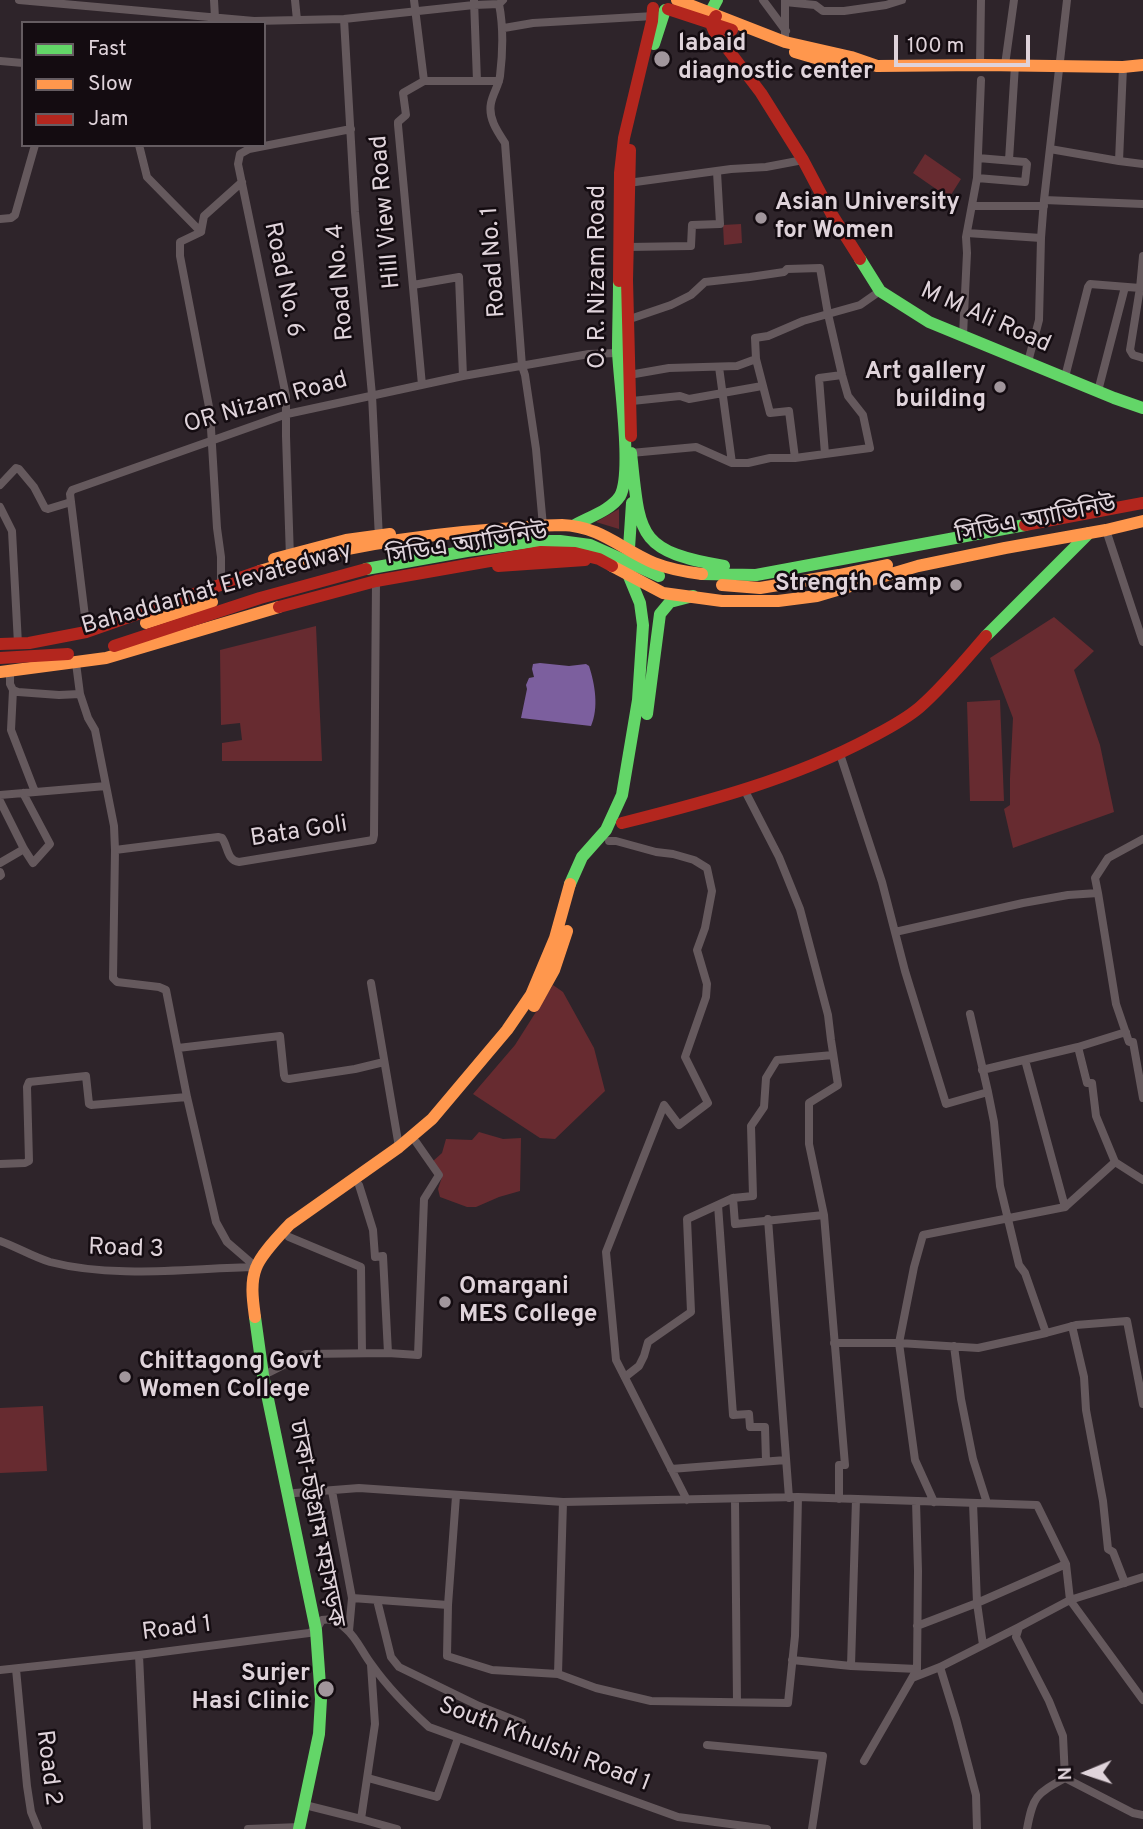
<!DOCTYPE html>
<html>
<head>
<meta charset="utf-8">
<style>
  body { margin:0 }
  #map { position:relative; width:1143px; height:1829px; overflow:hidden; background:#2e242a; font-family:Overpass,sans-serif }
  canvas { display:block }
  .legend { position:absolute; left:21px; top:21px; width:245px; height:126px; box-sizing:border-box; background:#140c11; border:2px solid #655c61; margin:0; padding:9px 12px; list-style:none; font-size:21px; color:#dfd3da }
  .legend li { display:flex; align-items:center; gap:14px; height:35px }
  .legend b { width:35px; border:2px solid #655c61 }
  .north { position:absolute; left:1052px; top:1738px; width:70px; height:70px; -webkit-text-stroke:5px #140c11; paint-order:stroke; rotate:268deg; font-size:19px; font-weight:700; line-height:28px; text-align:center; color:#dfd3da }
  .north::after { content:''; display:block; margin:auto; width:24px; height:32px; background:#dfd3da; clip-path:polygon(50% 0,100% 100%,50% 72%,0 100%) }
  .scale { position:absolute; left:894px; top:35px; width:136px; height:32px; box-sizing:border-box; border:4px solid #dfd3da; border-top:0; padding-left:9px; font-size:21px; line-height:24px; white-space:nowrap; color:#dfd3da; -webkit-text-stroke:5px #140c11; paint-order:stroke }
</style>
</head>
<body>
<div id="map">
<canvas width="1143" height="1829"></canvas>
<ul class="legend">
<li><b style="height:9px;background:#63d668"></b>Fast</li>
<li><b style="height:9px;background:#ff974d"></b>Slow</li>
<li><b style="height:9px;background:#b3261e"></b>Jam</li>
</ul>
<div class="north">N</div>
<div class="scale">100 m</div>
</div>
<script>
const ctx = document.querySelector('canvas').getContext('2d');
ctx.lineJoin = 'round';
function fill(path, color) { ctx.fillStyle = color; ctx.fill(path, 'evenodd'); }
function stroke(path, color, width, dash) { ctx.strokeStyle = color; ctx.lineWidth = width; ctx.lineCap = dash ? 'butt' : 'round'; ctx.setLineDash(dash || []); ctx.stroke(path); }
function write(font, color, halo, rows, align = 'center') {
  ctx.font = font + ' Overpass,"Noto Sans Bengali",sans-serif'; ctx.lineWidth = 5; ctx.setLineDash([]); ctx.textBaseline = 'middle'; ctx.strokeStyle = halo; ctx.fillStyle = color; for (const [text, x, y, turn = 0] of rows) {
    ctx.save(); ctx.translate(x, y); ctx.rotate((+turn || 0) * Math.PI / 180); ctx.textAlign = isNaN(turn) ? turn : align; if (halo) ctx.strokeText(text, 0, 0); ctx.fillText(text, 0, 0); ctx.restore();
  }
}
fill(new Path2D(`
  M925 154 961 179 949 198 913 173Z
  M741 224 742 243 724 245 723 225Z
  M619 509V529L596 522Z
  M1054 617 1094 651 1074 670 1100 745 1114 812 1013 848 1004 809 1010 805V778L1013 718 990 658Z
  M316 626 322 761H222V743L242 740 240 723 221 725 220 650Z
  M1000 700 1004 801H970L967 702Z
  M553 985 563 992 594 1048 605 1091 555 1139 540 1138 473 1094 515 1045Z
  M479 1132 503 1139 521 1138 520 1191 499 1197 476 1207H467L440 1197 438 1189 442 1177 432 1162 442 1153 446 1139 472 1140Z
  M43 1406 47 1471 0 1473V1408Z`), '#672b30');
fill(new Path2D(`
  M540 663 569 666 586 664 589 666C595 684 599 708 591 726L521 718 527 689 526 685 529 678 534 677 532 669 533 664Z`), '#7c5f9e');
stroke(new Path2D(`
  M19 0 254 21 344 19 474 5 499 4
  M214 0 215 18
  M295 0 297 20
  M414 0 424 81 403 93 406 115 398 122V125L422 385
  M474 0 477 81
  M503 0 499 4C504 29 503 51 500 76 499 85 493 93 491 103 488 118 497 131 505 143L522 366 525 375 536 449 543 526
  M763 0 786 31
  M785 2 815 5 823 11H844L886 5 902 0
  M344 19 355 212 372 395 379 539
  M504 28 533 23 654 16
  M785 42V0
  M0 61 23 63
  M980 65 981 0
  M1005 65 1014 0
  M424 81H499
  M139 145 147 177 201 232
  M1050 149 1119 161 1123 67
  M1009 160 1015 65
  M1119 161 1143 164
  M977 178 1025 182 1027 164 1025 162 978 158
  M628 183 731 169 766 167 803 160
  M1044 200 1143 204
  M972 206H1044
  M0 219 11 218 15 215 35 145
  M967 233 1041 238
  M628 247 691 246 692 225 720 224 717 172
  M413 285 459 277 463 376
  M1140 288 1143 256
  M627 320 671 305 691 295 705 282 750 277 784 272 787 269 820 268 828 314 842 375 848 396 863 415 870 448 795 458H770L748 463H732L696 447 631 453
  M963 335 967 253 966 237 977 178 981 80
  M1028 362 1039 320 1041 238 1044 200 1067 0
  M719 367 732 463
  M629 375 669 368 737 366 756 359
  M1065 377 1088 287 1090 284 1140 288 1130 350 1133 355 1143 358
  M1098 391 1125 287
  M632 401 680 396 689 399 762 386
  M825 454 819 378 842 375
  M795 458 789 411 770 413 756 359 755 338 768 336 803 321 860 305 880 291
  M0 485 16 468 19 469 34 487 45 508 48 509 71 502
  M0 507 12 531 18 644
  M1106 530 1143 642
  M290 558 286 436V396L238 164 240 154 249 149 351 129
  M221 584V557L217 528 210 412 180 256V242L201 232 204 216 242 182
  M87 633 71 502 70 494 72 490 287 414 463 376 589 354 618 353
  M76 663 80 694
  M10 670V684L13 690 18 692 59 695 80 694 88 718 95 730 114 826 115 850 113 978 117 982 159 987 166 990 187 1097 216 1222 227 1242 256 1267
  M13 690 11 730 35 792
  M840 754 882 882 905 971 946 1104 988 1092 994 1122 1000 1186 1019 1265 1025 1273 1046 1333 1076 1325 1127 1321 1143 1404
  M744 789 779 857 800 909 828 1015 831 1040 838 1085 809 1103V1144L824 1215 845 1465H839V1499
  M0 795 106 786
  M0 801 24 849 33 863 50 844 23 793
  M609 841H616L656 852 673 854 694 860 707 868 712 891 705 928 697 950 707 984 706 997 685 1057 708 1103 679 1125 664 1105 606 1252 616 1360 687 1500
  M115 850 218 837 222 838C228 846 227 861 239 862L373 840 374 835 376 581
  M0 863 24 849
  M0 872 1 875 0 876
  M1098 893 1095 878 1108 858 1143 839
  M895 932 1023 903 1068 895 1098 893 1116 1004 1129 1042H1133L1143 1098
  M371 983 399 1147
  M970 1014 988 1092
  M178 1048 280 1036 284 1075 285 1078 289 1079 355 1069 384 1062
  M982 1070 1078 1047 1126 1032
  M1115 1162 1143 1180
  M0 1164 25 1163 29 1161 27 1087 29 1082 86 1076 89 1104 91 1105 187 1097
  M359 1185 373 1230 375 1257 383 1256 388 1353
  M718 1205 733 1415 749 1414 750 1427H765L766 1461
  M1065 1207 1115 1162 1096 1116 1092 1083H1087L1078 1047
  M824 1215 735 1224 733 1198 753 1196 751 1126 764 1107 766 1078 777 1060 833 1055
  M768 1219 789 1498
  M289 1237 361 1267 362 1353
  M0 1241C17 1247 33 1257 50 1262 116 1279 189 1268 256 1267
  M1072 1326 1084 1377 1086 1410 1103 1501 1108 1549 1113 1552 1125 1583
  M834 1343H899L978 1348 1046 1333
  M954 1346 961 1399 973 1459 987 1503
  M270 1372 305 1354 388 1353 418 1355 424 1199 439 1175 416 1142
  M625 1377 639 1366 644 1356 648 1342 691 1312 687 1219 733 1198
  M671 1469 786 1460
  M332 1491 352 1598 448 1605
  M295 1493 359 1488 563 1502 798 1497 1037 1505 1066 1564 1070 1600 1019 1627 1016 1637 1049 1701 1063 1736 1065 1778C1036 1794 1033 1796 1027 1829
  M456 1496 448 1605 447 1656 492 1670 558 1674 596 1688 651 1701 788 1703 795 1636 798 1497
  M735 1499 737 1702
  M916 1501 918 1571 917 1669 912 1678 940 1667 1019 1627
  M934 1502 915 1460 899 1343 914 1267 923 1235 1065 1207 1025 1060
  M973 1503 977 1603 983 1645
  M1143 1577 1070 1600 1143 1700
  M377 1600 391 1657 399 1667 479 1706 522 1723
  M917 1626 977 1603 1066 1564
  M349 1631 352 1598
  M139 1655 147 1829
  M792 1660 851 1666 917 1669
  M851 1666 856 1499
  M940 1667 956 1719 976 1795 977 1829
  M16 1669 27 1786 31 1812 38 1829
  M0 1670 139 1655 309 1633 316 1630 322 1620C332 1618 338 1621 346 1629 357 1638 363 1654 372 1665 389 1689 407 1707 429 1727L678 1817 767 1829
  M558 1674 563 1502
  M707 1745 823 1756 812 1829
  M864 1761 912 1678
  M368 1778 437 1797 458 1738
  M1065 1778 1133 1813 1143 1815
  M305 1805 361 1819 375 1724 371 1665
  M361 1819 397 1829
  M248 1829 300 1827`), '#65595d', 8);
stroke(new Path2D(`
  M710 13 717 0
  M654 44 665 10
  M860 259 880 291 929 322 1114 398 1143 408
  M631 453C640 535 636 551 724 566
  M575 525C589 517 611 510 620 496 633 473 619 381 618 351 618 328 619 304 619 281
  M629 548 632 503
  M366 569 467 551 538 541H560L590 545 659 576
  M702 574 756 575 1025 525
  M986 636 1089 533
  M647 714 660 614 670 602 693 596
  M570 884 582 857 606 830 622 795 638 700 643 625 640 603 628 574
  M255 1317 263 1375 316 1630 321 1699 319 1734 299 1829`), '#63d668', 12);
stroke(new Path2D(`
  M677 0 785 42 851 57 877 66 983 65 1123 67 1143 65
  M795 52 836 64 859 65
  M274 559 346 540 390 534
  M612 566 663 593 722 601H778L817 596 918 566 1005 548 1106 530 1143 521
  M260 571C338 547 417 535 498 529 519 528 541 525 562 525 600 526 621 549 654 563 669 569 686 572 702 574
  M722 585 760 588 839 575 887 565
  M146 623 212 602
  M0 672 106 658 279 607
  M534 1006 554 970 567 931
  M255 1317C253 1302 250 1283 256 1268 261 1254 280 1235 290 1224L399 1147 432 1119 507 1030 531 995 555 938 570 884`), '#ff974d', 12);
stroke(new Path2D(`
  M668 9 732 30
  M716 16 711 24 714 31 761 93 803 160 831 213 860 259
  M630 150 627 280 631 436
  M619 281 620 173 624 138 652 21 653 8
  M1025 525 1143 503
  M498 566 585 560
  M279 607 376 581 541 552 575 553 599 559 612 566
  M0 644 29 643 86 632 260 571
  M114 646 260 598 366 569
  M0 658 68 654
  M622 823C706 802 793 779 870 738 887 729 905 720 920 707 944 686 965 660 986 636`), '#b3261e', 12);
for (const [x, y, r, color] of [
  [662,59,9,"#a1969c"],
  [761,218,7,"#a1969c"],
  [1000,387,7,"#a1969c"],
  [956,585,7,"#a1969c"],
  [445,1302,7,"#a1969c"],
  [125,1377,7,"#a1969c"],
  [326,1689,9,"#a1969c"]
]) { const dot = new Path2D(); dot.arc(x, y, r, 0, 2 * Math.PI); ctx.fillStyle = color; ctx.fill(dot); stroke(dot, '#140c11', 2.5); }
write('bold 24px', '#dfd3da', '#140c11', [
  ["labaid",678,45],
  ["diagnostic center",678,73],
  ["Asian University",775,204],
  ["for Women",775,232],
  ["Art gallery",986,373,"right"],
  ["building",986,401,"right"],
  ["Strength Camp",942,585,"right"],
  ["Omargani",459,1288],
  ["MES College",459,1316],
  ["Chittagong Govt",139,1363],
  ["Women College",139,1391],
  ["Surjer",310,1675,"right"],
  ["Hasi Clinic",310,1703,"right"]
], 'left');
write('24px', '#dfd3da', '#140c11', [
  ["Hill View Road",387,212,-95],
  ["Road No. 1",495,262,-94],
  ["O. R. Nizam Road",599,277,-90],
  ["Road No. 6",282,280,78],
  ["Road No. 4",342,282,-95],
  ["M M Ali Road",985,319,24],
  ["OR Nizam Road",266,404,-16],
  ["সিডিএ অ্যাভিনিউ",1036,521,-11],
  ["সিডিএ অ্যাভিনিউ",467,546,-9],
  ["Bahaddarhat Elevatedway",217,590,-16],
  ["Bata Goli",299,833,-9],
  ["Road 3",126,1250,2],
  ["ঢাকা-চট্টগ্রাম মহাসড়ক",315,1524,79],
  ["Road 1",177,1630,-7],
  ["South Khulshi Road 1",544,1746,21],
  ["Road 2",47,1768,83]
]);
</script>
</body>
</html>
